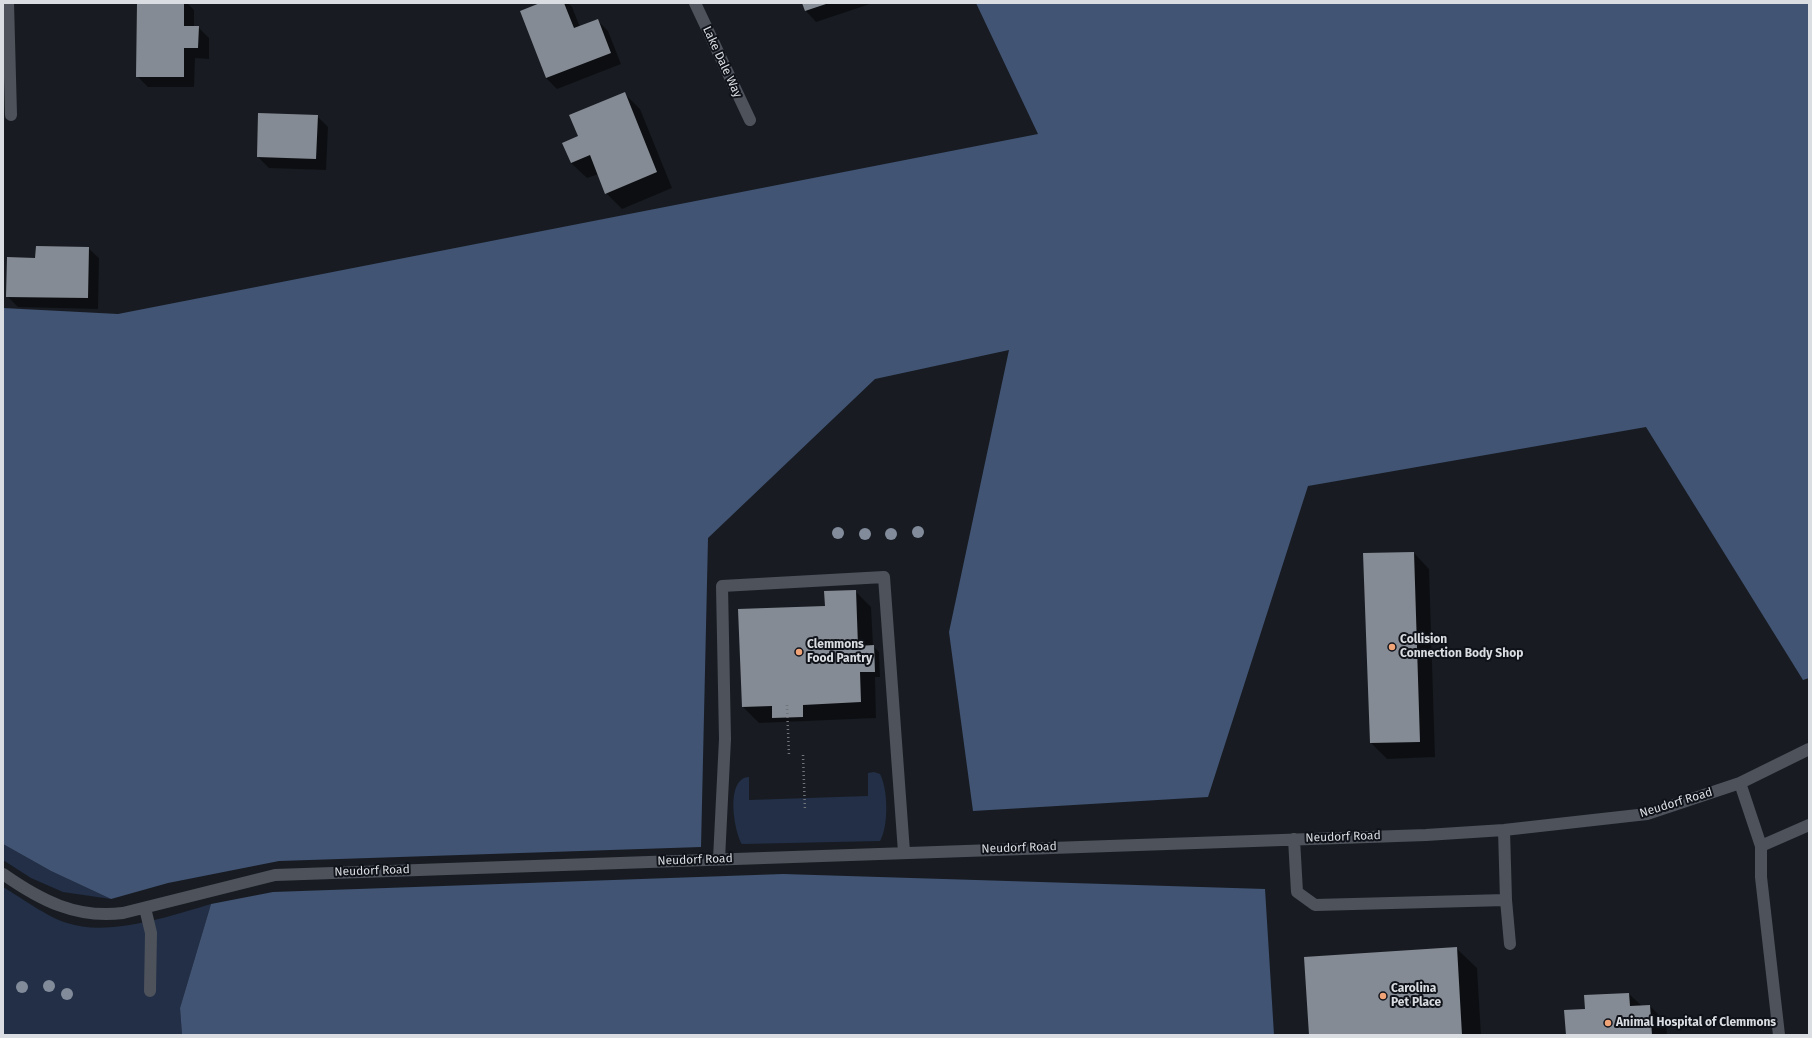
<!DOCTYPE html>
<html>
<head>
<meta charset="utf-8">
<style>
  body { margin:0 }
  #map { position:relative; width:1812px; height:1038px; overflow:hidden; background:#181c22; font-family:"Fira Sans",sans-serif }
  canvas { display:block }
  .frame { position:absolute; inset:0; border:4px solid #dadde1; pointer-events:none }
</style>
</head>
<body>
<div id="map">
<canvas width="1812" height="1038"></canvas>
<div class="frame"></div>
</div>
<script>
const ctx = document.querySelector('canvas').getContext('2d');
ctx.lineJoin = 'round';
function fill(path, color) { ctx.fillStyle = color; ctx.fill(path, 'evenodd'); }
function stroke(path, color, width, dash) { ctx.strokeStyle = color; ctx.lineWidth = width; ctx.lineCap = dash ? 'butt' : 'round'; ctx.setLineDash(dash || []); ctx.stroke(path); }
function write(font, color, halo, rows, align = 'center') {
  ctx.font = font + ' "Fira Sans",sans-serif'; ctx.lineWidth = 4; ctx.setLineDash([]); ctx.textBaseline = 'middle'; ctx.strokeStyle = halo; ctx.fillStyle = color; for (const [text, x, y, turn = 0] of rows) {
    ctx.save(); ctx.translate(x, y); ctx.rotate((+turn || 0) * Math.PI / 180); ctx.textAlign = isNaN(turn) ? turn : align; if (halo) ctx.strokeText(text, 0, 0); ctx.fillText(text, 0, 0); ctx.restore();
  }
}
fill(new Path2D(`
  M874 772 880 774C888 789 889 826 880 841L742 844C734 831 725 778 749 777V800L868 796V773Z
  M3 844 51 871 111 899 63 892 31 878 3 860Z
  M3 887C22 898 47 917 67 923 108 937 171 916 211 904L180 1008 182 1035H3Z`), '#222f47');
fill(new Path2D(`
  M976 3H1809V678L1803 680 1646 427 1308 486 1208 797 973 811 949 632 1009 350 875 379 708 538 701 847 279 861 168 883 111 899 51 871 3 844V308L118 314 1038 134Z
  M783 874 1265 889 1274 1035H182L180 1008 211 904 273 892Z`), '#415474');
fill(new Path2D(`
  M138 3H187L194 10V27H198L209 38V59L195 58 194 87H148L137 76Z
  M543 3H568L572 7 580 27 598 21 608 31 621 64 557 89 546 78 521 11Z
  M803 3H870V4L816 22 806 11Z
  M624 93 640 109 672 188 622 209 606 193 599 174 587 178 571 163 579 137Z
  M317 116 328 127 326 170 269 168 258 157Z
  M88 248 99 258 98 309 18 307 7 296 36 259Z
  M1414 553 1429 569 1435 757 1387 759 1371 743Z
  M855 591 871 607 873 646 879 652 880 677H875L876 718 759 723 743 707 739 610 826 607Z
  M1456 948 1477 968 1481 1035H1310Z
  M1629 994 1642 1006H1650L1666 1022 1667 1035H1567L1586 1010Z`), '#0007');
fill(new Path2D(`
  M137 3H184V26H199L198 48H184V77H136Z
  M540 3H564L574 28 598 19 611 53 546 78 520 11Z
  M802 3H829L805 11Z
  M625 92 657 172 605 194 590 155 571 163 562 143 578 136 569 115Z
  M258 113 318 115 316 159 257 157Z
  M36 246 89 247 88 298 6 297 7 257 35 258Z
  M1414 552 1420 742 1370 743 1363 553Z
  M856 590 858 646 874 645 875 672H860L861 702 803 705V717L772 718V706L742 707 738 609 825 606 824 591Z
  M1457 947 1462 1035H1309L1304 957Z
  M1629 993 1630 1006 1650 1005 1652 1035H1566L1564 1010 1585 1009 1584 995Z`), '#858b94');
stroke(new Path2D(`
  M787 705 789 756
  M803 755 805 811`), '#717479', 2.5, [1, 3]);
stroke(new Path2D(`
  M8 3 11 115
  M695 3 750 120
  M1740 783 1761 846V877L1779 1035
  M1504 830 1506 900 1510 944
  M1294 839 1297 892 1315 905 1506 900
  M1761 846 1809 825
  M719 859 725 739 722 586 884 577 904 852
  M3 874C40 900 76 919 123 913L275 875 1426 835 1504 830 1647 814 1740 783 1809 749
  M145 908 151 933 150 991`), '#4e525b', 12);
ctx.fillStyle = '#818b9a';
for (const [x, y] of [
  [918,532],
  [838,533],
  [865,534],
  [891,534],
  [49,986],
  [22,987],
  [67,994]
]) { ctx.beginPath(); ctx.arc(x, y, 6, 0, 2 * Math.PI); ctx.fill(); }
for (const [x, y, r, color] of [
  [1392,647,4,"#efa376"],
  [799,652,4,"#efa376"],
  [1383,996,4,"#efa376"],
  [1608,1023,4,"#efa376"]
]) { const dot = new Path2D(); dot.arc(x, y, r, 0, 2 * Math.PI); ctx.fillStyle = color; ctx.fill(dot); stroke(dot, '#0f1219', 1.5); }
write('12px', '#dadde1', '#0f1219', [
  ["Lake Dale Way",722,62,65],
  ["Neudorf Road",1676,803,-17],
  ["Neudorf Road",1343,837,-2],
  ["Neudorf Road",1019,848,-2],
  ["Neudorf Road",695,860,-2],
  ["Neudorf Road",372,871,-2]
]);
write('bold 12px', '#dadde1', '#0f1219', [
  ["Collision",1400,640],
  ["Connection Body Shop",1400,654],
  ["Clemmons",807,645],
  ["Food Pantry",807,659],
  ["Carolina",1391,989],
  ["Pet Place",1391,1003],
  ["Animal Hospital of Clemmons",1616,1023]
], 'left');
</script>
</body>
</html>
